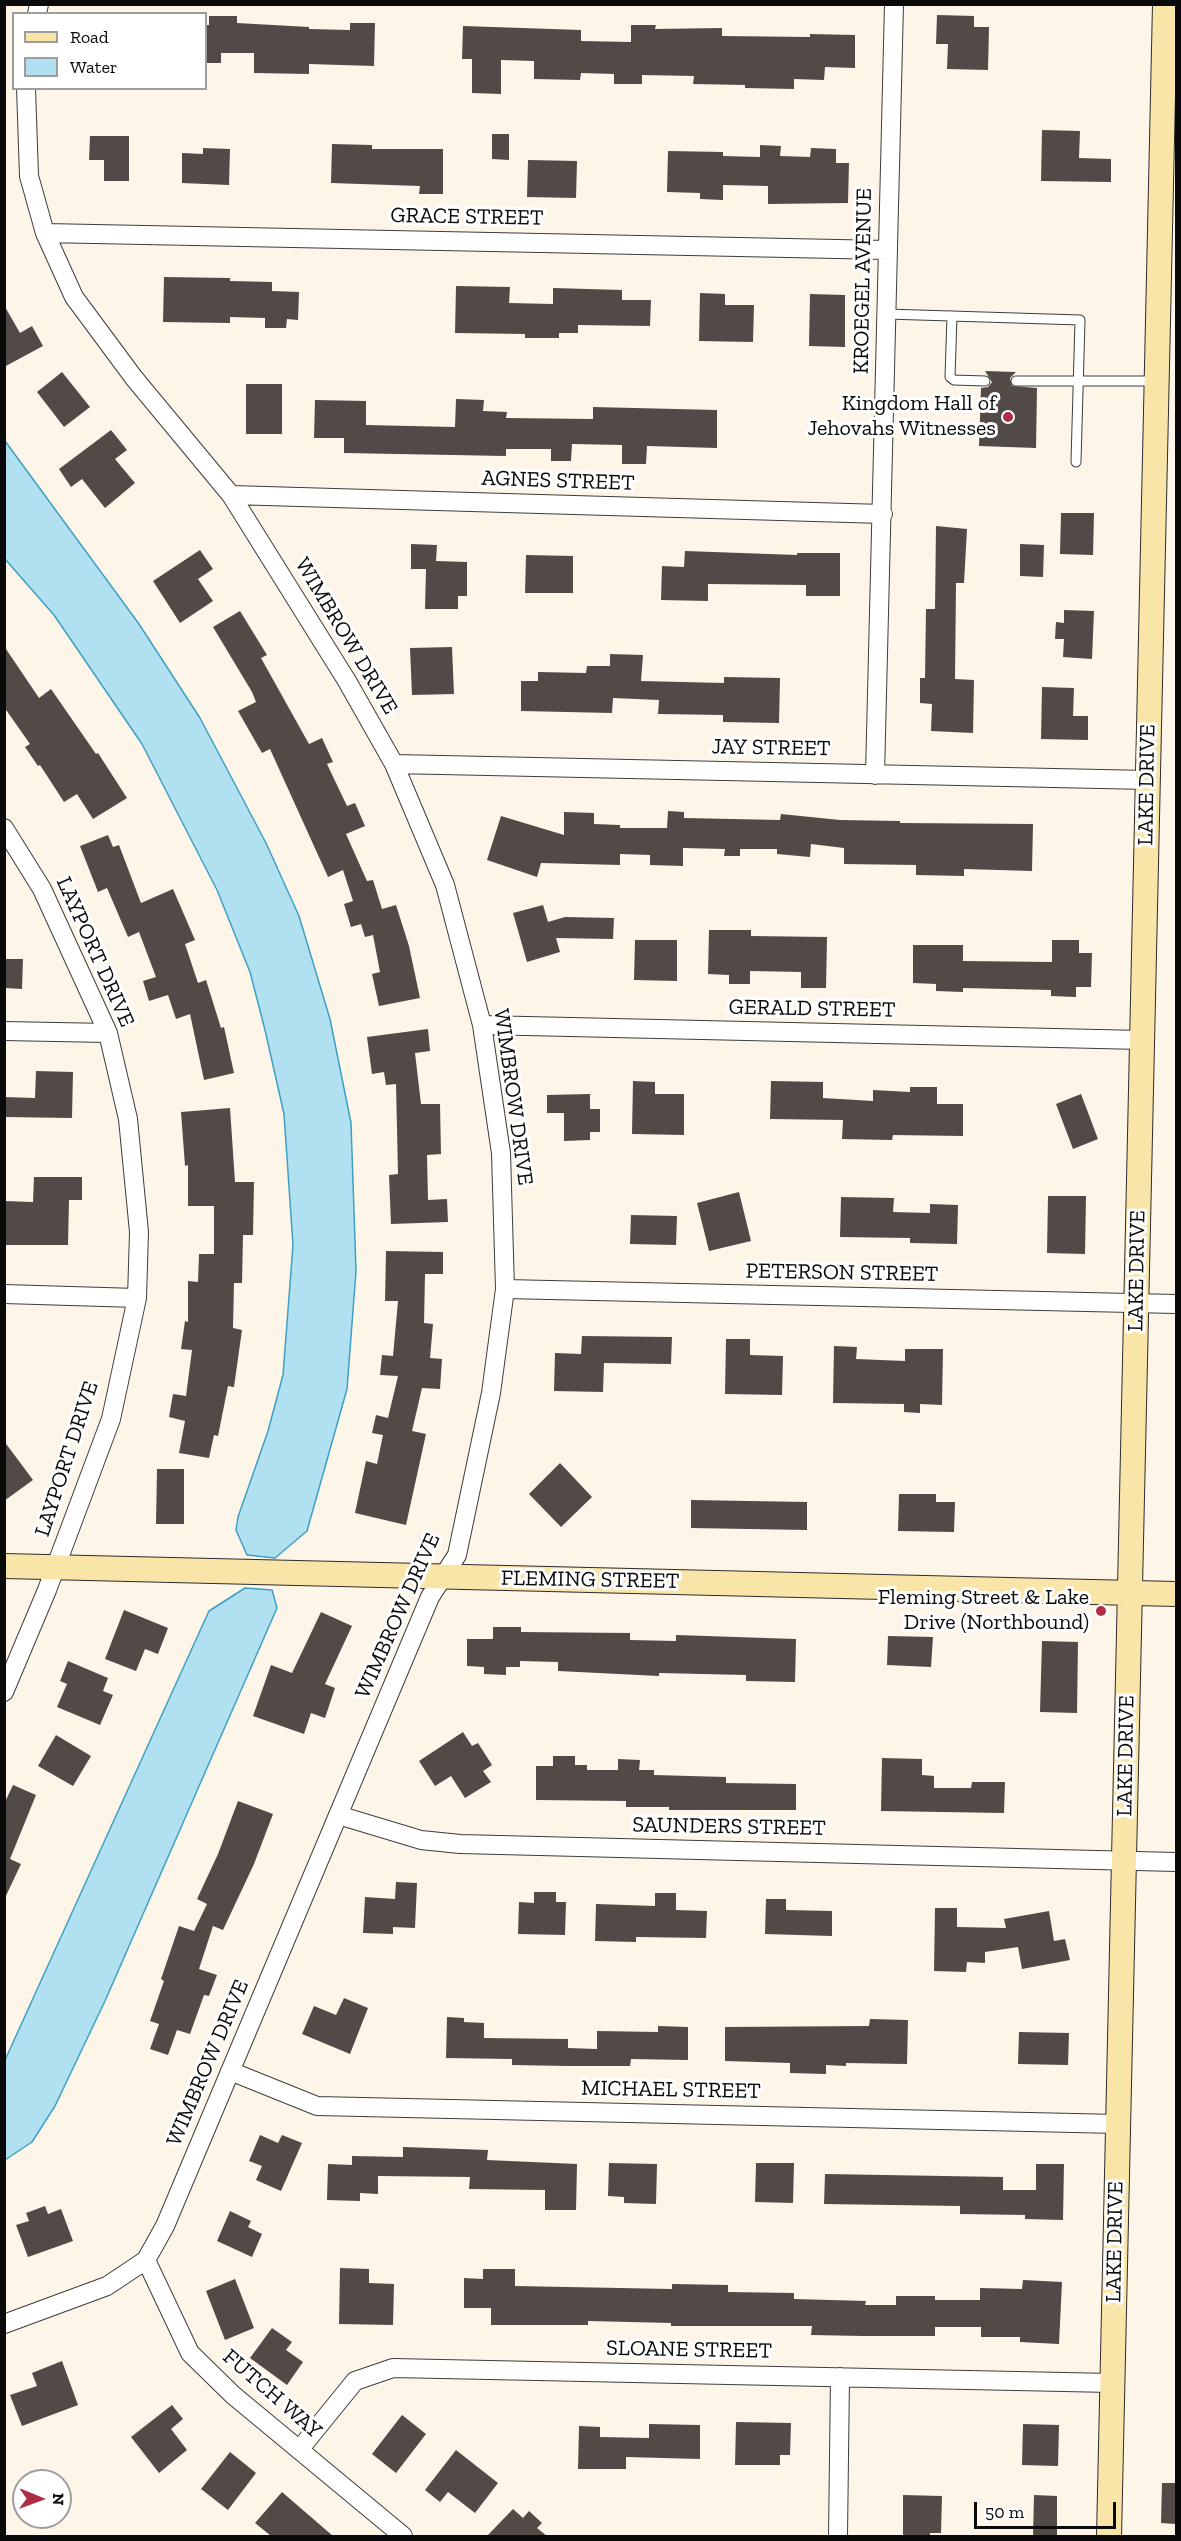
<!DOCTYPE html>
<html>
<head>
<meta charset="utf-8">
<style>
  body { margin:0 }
  #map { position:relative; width:1181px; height:2541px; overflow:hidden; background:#fdf6e8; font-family:"Zilla Slab",serif }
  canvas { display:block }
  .frame { position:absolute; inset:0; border:6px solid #0a0a0a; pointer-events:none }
  .legend { position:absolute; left:12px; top:12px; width:195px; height:78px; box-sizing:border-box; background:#fff; border:2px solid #9d9d9d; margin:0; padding:8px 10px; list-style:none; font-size:18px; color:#0a0a0a }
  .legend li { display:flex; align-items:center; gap:12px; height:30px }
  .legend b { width:30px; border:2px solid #9d9d9d }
  .north { position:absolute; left:12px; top:2469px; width:60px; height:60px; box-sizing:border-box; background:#fff; border:2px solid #9d9d9d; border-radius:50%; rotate:91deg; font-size:16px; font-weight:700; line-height:24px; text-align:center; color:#0a0a0a }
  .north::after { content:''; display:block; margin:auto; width:21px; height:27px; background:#ae2e45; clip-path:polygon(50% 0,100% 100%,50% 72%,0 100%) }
  .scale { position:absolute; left:974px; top:2502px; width:142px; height:27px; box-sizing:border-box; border:3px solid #0a0a0a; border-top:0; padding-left:8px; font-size:18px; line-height:21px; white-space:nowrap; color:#0a0a0a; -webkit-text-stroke:4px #fff; paint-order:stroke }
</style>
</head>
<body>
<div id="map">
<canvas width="1181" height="2541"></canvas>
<div class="frame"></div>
<ul class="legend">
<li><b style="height:8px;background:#f9e5a8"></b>Road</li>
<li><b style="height:16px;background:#b1e1f1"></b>Water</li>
</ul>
<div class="north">N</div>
<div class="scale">50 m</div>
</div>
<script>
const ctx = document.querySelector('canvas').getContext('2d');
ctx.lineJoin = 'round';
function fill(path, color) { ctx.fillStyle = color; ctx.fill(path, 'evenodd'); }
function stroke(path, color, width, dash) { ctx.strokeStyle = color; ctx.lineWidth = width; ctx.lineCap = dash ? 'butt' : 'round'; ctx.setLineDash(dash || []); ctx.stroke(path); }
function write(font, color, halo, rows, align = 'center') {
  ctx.font = font + ' "Zilla Slab",serif'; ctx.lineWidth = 6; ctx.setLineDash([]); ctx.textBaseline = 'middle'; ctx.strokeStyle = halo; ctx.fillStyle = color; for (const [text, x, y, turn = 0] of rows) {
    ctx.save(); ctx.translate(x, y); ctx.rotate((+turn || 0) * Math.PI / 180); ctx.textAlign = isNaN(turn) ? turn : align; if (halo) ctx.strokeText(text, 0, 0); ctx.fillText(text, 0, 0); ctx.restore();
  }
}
const water = new Path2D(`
  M5 441 139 624 200 718 266 843 299 916 330 1019 351 1123 356 1271 347 1389 307 1531 275 1558 247 1555 236 1530 238 1517 268 1431 283 1375 293 1245 284 1114 265 1030 250 972 217 890 142 744 54 615 5 559Z
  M245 1588 272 1590 277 1608 105 2001 55 2106 32 2142 5 2160V2060L209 1611Z`);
fill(water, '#b1e1f1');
stroke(water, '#3e9fc2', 1.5);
fill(new Path2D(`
  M937 15 974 16V27H989L988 70 947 69 948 44H936Z
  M209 16H237V23L309 27V29L350 30V23H375L374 66 309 64V74L254 73V53H221V63H206V25H209Z
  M631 25H656L655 29 722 28V36L810 37V34L855 35V68L825 67 824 80 794 79V89L745 88V85L693 84 694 76 642 75V84H614V74L581 73 580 80 534 79V61L501 60V94L472 93V59H462L463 26 581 30V41L631 42Z
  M1042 130 1080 131 1079 158 1111 159V182L1041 181Z
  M492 134H509V160L492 159Z
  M90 136H129V181H104V160H89Z
  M332 144 372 145V149H443V194H419L420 186 331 183Z
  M760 145 781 146 780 156 810 157 811 148 836 149V163H849L848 203 768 204V186L723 185V200L700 199V193L667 192 668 151 723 152V156L760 157Z
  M203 148 230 149 229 185 182 183V153L203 154Z
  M528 160 577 161 576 198 527 197Z
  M164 277 230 278V281L272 282V291L299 292 298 320 287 319 286 328H265V318L230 317V323L163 322Z
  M456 286 510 287 509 303 553 304V288L622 290V300H651L650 326 578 325V333H559V338H525V334L455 333Z
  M700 293 725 294V305H754L753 342 699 341Z
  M810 294 845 295V347L809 346Z
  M4 305 20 333 32 326 43 346 4 367Z
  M985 371 1016 372 1010 378 1012 386 1037 388 1036 448 979 446 981 388 988 387 992 382Z
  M62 372 90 407 64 427 37 392Z
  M246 384H282V434H246Z
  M456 399 484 400 483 411 507 412 506 418 593 419V407L717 410V448L647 446 646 464H622V445L572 444 571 461H551V449H506V456L344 453V438H314L315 400 366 401V425L455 427Z
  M111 430 127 450 115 459 135 483 105 508 82 479 71 487 59 469Z
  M1061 513H1094L1093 555 1060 554Z
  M936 526 967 529 964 583H956L955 679 974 680 973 733 931 731 932 704 920 703V678H925L926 609H935Z
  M411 544 437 545 436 561 467 562V596H458V609H425L426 569H411Z
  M1020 544 1044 545 1043 577 1020 576Z
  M200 550 213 569 198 579 213 601 180 623 153 581Z
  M685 551 797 555V553H840V596H806V585L708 584V601L661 600 662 566 684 567Z
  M526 555 573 556V593H525Z
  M1064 610 1094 611 1092 659 1063 657 1064 639H1055L1056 622 1064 623Z
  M240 611 267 655 261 658 309 744 322 738 333 762 327 764 347 806 355 803 365 826 346 834 367 881 373 880 382 909 396 905 409 946 420 998 379 1006 372 974 380 972 373 935 365 937 361 924 351 927 344 904 353 901 343 870 328 877 270 749 262 753 238 711 256 702 252 692 213 627Z
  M4 646 39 698 51 689 96 754 98 753 127 798 93 819 77 794 64 802 40 765 38 766 25 747 30 744 4 707Z
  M452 647 454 694 412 695 410 648Z
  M610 654 643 655 641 681 724 683V677L780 678 779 723 723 722V715L658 714 659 700 613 698 612 713 521 711V681H538V672L586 673 587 666H610Z
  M1042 687 1074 688 1073 716H1088V740L1041 739Z
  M668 811 684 812V818L780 820 781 814 840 820 900 821V823L1033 824 1032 871 964 869V876L916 875V865L844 864V848L811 844 810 857 777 854V849H740V856H724L725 849 683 848V866L650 865V855L620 854V865L541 863 537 877 487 860 501 816 564 835V812L594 813V824L620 825V828H667Z
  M108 835 113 847 119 845 141 903 173 889 195 940 185 944 198 983 206 980 221 1028 224 1027 234 1073 204 1080 190 1014 176 1019 168 995 149 1001 143 981 156 977 139 932 128 937 107 888 98 892 80 846Z
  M543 905 548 922 565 917 614 918 613 939 556 938 560 952 527 962 513 913Z
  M709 930H751V936L827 937 826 988H801V972L750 971V984H729V975L708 974Z
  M635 940H677V981L634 980Z
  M1052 940H1079V953H1092L1091 987H1076V997L1051 996V990L963 988V992L936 991V984L913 983V945H963V961L1052 962Z
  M4 959H23L22 989 4 988Z
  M428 1029 430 1051 415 1053 421 1104H440L441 1154 427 1155 428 1200 447 1199 448 1222 391 1224 389 1175 398 1174 396 1084 386 1085 384 1072 372 1074 367 1037Z
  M36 1071 73 1072 72 1118 4 1117V1097L35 1098Z
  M633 1081 655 1082V1094H684V1135L632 1134Z
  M771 1081 823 1082V1098L873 1101V1090L910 1092V1087H937V1104H963V1136L893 1135 892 1140 842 1139 843 1120 770 1119Z
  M590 1094V1109H600V1132H590V1140L564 1141V1113H547V1095Z
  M1081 1094 1098 1139 1073 1149 1056 1104Z
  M230 1108 235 1182H254L253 1235H243L242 1283H234L233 1328 242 1330 234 1387 228 1386 218 1436 214 1435 209 1458 179 1453 185 1421 169 1417 173 1394 186 1396 192 1350 181 1349 185 1321 188 1322V1281L198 1282 199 1254H214V1206H188V1165L185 1166 181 1112Z
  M34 1177H82V1200H69L68 1245H4V1201L33 1202Z
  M739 1192 751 1241 709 1251 697 1203Z
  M1048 1196H1086L1085 1254 1047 1253Z
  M841 1197 894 1198 893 1212 930 1213V1204L958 1205 957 1244 910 1243V1238L840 1237Z
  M631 1215 677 1216 676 1245 630 1244Z
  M386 1251 443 1252V1274H425L424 1323 433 1324 430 1358 442 1359 440 1389 422 1388 412 1431 426 1434 406 1525 355 1513 366 1461 377 1464 383 1435 372 1433 376 1415 388 1418 398 1376 380 1375 382 1355 393 1356 398 1301H385Z
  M582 1336 672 1337 671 1364 604 1363 603 1392 554 1391 555 1353 581 1354Z
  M726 1339H750V1355L783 1356 782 1395 725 1394Z
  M834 1346 857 1347 856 1359 905 1361V1349H943L942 1405 920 1404V1413L904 1412V1404L833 1403Z
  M4 1441 33 1480 4 1501Z
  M560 1463 592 1497 561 1527 529 1494Z
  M157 1469H184V1524H156Z
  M899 1494H936V1502H955L954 1532 898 1531Z
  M691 1500 807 1502V1530L691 1528Z
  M124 1610 168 1628 158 1654 145 1649 136 1671 105 1659Z
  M321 1612 352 1626 325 1684 335 1688 325 1718 311 1713 304 1734 253 1716 271 1665 292 1673Z
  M493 1627H521V1632L630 1633V1640L676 1641V1635L796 1639 795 1682 746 1681V1675L659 1673V1676L558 1671V1662L520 1661V1667H506V1675L484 1674V1667L467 1666V1639H493Z
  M888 1636 933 1637 931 1667 887 1665Z
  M1042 1641 1078 1642 1077 1713 1040 1712Z
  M68 1661 108 1678 103 1691 113 1695 100 1725 57 1707 67 1684 60 1681Z
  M463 1732 472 1746 478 1743 492 1765 483 1771 491 1782 465 1798 451 1776 435 1786 419 1761Z
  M56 1735 91 1756 73 1786 38 1766Z
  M553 1756H575V1765H587V1770H618V1759L640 1760 639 1770H654V1775L726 1777V1783L796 1784V1810H669V1807H626V1801L536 1800V1766H553Z
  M882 1758 922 1759V1775L934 1776V1788H971L972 1782H1005L1004 1813 881 1811Z
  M13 1785 36 1795 10 1859 21 1864 4 1900V1804Z
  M238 1801 273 1814 254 1864 223 1930 213 1926 199 1969 217 1975 209 1996 204 1995 190 2034 177 2030 168 2055 150 2049 159 2024 150 2021 164 1981 161 1979 179 1926 194 1931 207 1904 197 1899 218 1854Z
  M396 1882 417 1883 415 1928 393 1927V1934L363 1933 365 1897 395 1899Z
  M534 1892H556V1902H566L565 1935 518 1934 519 1902 534 1903Z
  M655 1893H676V1910L707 1911 706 1938 636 1937V1942L595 1941 596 1904 655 1906Z
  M766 1899H786V1910L832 1911V1936L765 1934Z
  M935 1908H957V1927L1006 1928 1004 1919 1049 1911 1054 1941 1065 1939 1070 1960 1022 1969 1018 1947 985 1952V1963L967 1962 966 1972 934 1971Z
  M344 1998 368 2008 350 2054 302 2034 314 2006 336 2015Z
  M447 2017 464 2018V2022L484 2023V2038L568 2039V2048L597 2049V2031L658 2032V2026L688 2027V2060L631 2059 630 2066H567L512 2065V2059L446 2058Z
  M870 2019 908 2020 907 2064 846 2063V2066L826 2065V2074L790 2073V2063L725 2061V2027L869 2026Z
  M1019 2032 1069 2033 1068 2065 1018 2064Z
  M260 2135 278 2143 282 2135 302 2143 281 2191 256 2180 262 2166 249 2161Z
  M403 2147 488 2150 487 2160 577 2164 576 2210H545V2190L469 2189 470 2177 378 2176V2194L360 2193V2201L327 2200 328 2164 352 2165V2156L403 2157Z
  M609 2163 657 2164 656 2204 624 2203V2197L608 2196Z
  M756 2163H794L793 2203 755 2202Z
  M1036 2164H1064L1063 2220 1025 2219V2215L960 2214V2206L824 2204 825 2174 1003 2177V2190H1036Z
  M45 2206 48 2214 61 2209 73 2241 28 2257 16 2225 29 2221 26 2213Z
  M230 2211 251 2221 248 2227 262 2234 252 2257 217 2241Z
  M340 2268 369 2269V2283L394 2284 393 2325 339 2324Z
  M483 2269H515V2286L672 2289V2284L728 2285V2292L794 2293V2299L866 2301 865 2305H896V2296H935V2300H980V2288L1022 2289 1023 2280 1062 2282 1059 2344 1020 2342V2337H981V2327H935V2336H863L811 2335 812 2326H671V2323L588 2321V2325H491V2308H464V2278L483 2279Z
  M235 2279 254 2328 225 2340 206 2291Z
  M272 2328 292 2342 286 2350 303 2362 287 2385 250 2358Z
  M62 2361 78 2405 22 2426 10 2395 37 2386 32 2373Z
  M172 2405 183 2419 171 2429 187 2450 159 2473 131 2437Z
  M402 2415 426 2434 396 2473 372 2454Z
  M736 2422 791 2423 790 2455H780V2465H735Z
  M649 2424 700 2425V2459L626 2457V2469H578L579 2426 600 2427V2437L649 2438Z
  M1023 2424 1059 2425 1058 2466 1022 2465Z
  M456 2450 498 2483 475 2513 448 2492 440 2502 425 2490Z
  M230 2452 256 2473 228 2510 201 2489Z
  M1162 2483H1176V2524L1161 2523Z
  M282 2492 333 2536H271L255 2523Z
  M903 2495 942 2496 941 2533H930V2536H903Z
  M1034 2495 1057 2496V2536H1033Z
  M513 2509 523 2518 529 2511 542 2523 537 2528 547 2536H487Z`), '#524a47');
const lane = new Path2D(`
  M886 314 1080 320 1076 462
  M952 316 950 377 954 380 985 381
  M1016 381H1156`);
const street = new Path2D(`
  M37 14 39 4
  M45 233 887 250
  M231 495 883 514
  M394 764 1148 780
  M875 775 894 4
  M4 828 42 889 108 1033 128 1119 139 1232 137 1298 111 1419 47 1590 4 1692
  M482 1025 1142 1040
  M4 1031 108 1033
  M505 1289 1176 1304
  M4 1294 137 1298
  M338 1815 421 1840 460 1844 1176 1862
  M230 2071 317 2106 1118 2124
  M146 2260 190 2353 233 2395 403 2536
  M4 2324 107 2286 146 2260 165 2226 430 1597 457 1555 491 1393 505 1289 501 1153 482 1025 445 885 394 764 347 681 231 495 134 378 74 297 45 233 29 176 26 88
  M299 2450 355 2381 393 2368 1112 2383
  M838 2536 840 2377`);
const secondary = new Path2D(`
  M4 1566 1176 1594
  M1109 2536 1165 4`);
stroke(lane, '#3d3d3d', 11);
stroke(street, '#3d3d3d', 20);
stroke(secondary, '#2c2c2c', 26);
stroke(lane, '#fff', 9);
stroke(street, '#fff', 18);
stroke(secondary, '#f9e5a8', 24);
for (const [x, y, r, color] of [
  [1008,417,6,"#ae2e45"],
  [1101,1611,6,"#ae2e45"]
]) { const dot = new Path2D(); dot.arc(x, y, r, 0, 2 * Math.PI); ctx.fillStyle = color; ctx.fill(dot); stroke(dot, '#fff', 2); }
write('22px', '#0a0a0a', '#fff', [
  ["GRACE STREET",467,217,1],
  ["KROEGEL AVENUE",863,281,-89],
  ["AGNES STREET",558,481,2],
  ["WIMBROW DRIVE",346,636,59],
  ["JAY STREET",771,748,1],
  ["LAKE DRIVE",1147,785,-89],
  ["LAYPORT DRIVE",95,952,66],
  ["GERALD STREET",812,1009,1],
  ["WIMBROW DRIVE",513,1097,82],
  ["LAKE DRIVE",1137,1271,-89],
  ["PETERSON STREET",842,1273,1],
  ["LAYPORT DRIVE",67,1459,-72],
  ["FLEMING STREET",590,1580,1],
  ["WIMBROW DRIVE",398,1616,-66],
  ["LAKE DRIVE",1126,1756,-89],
  ["SAUNDERS STREET",729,1827,1],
  ["WIMBROW DRIVE",208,2063,-67],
  ["MICHAEL STREET",671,2090,1],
  ["LAKE DRIVE",1115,2242,-89],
  ["SLOANE STREET",689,2350,1],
  ["FUTCH WAY",272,2394,41]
]);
write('22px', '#0a0a0a', '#fff', [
  ["Kingdom Hall of",996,404],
  ["Jehovahs Witnesses",996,429],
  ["Fleming Street & Lake",1089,1598],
  ["Drive (Northbound)",1089,1623]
], 'right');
</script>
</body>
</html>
